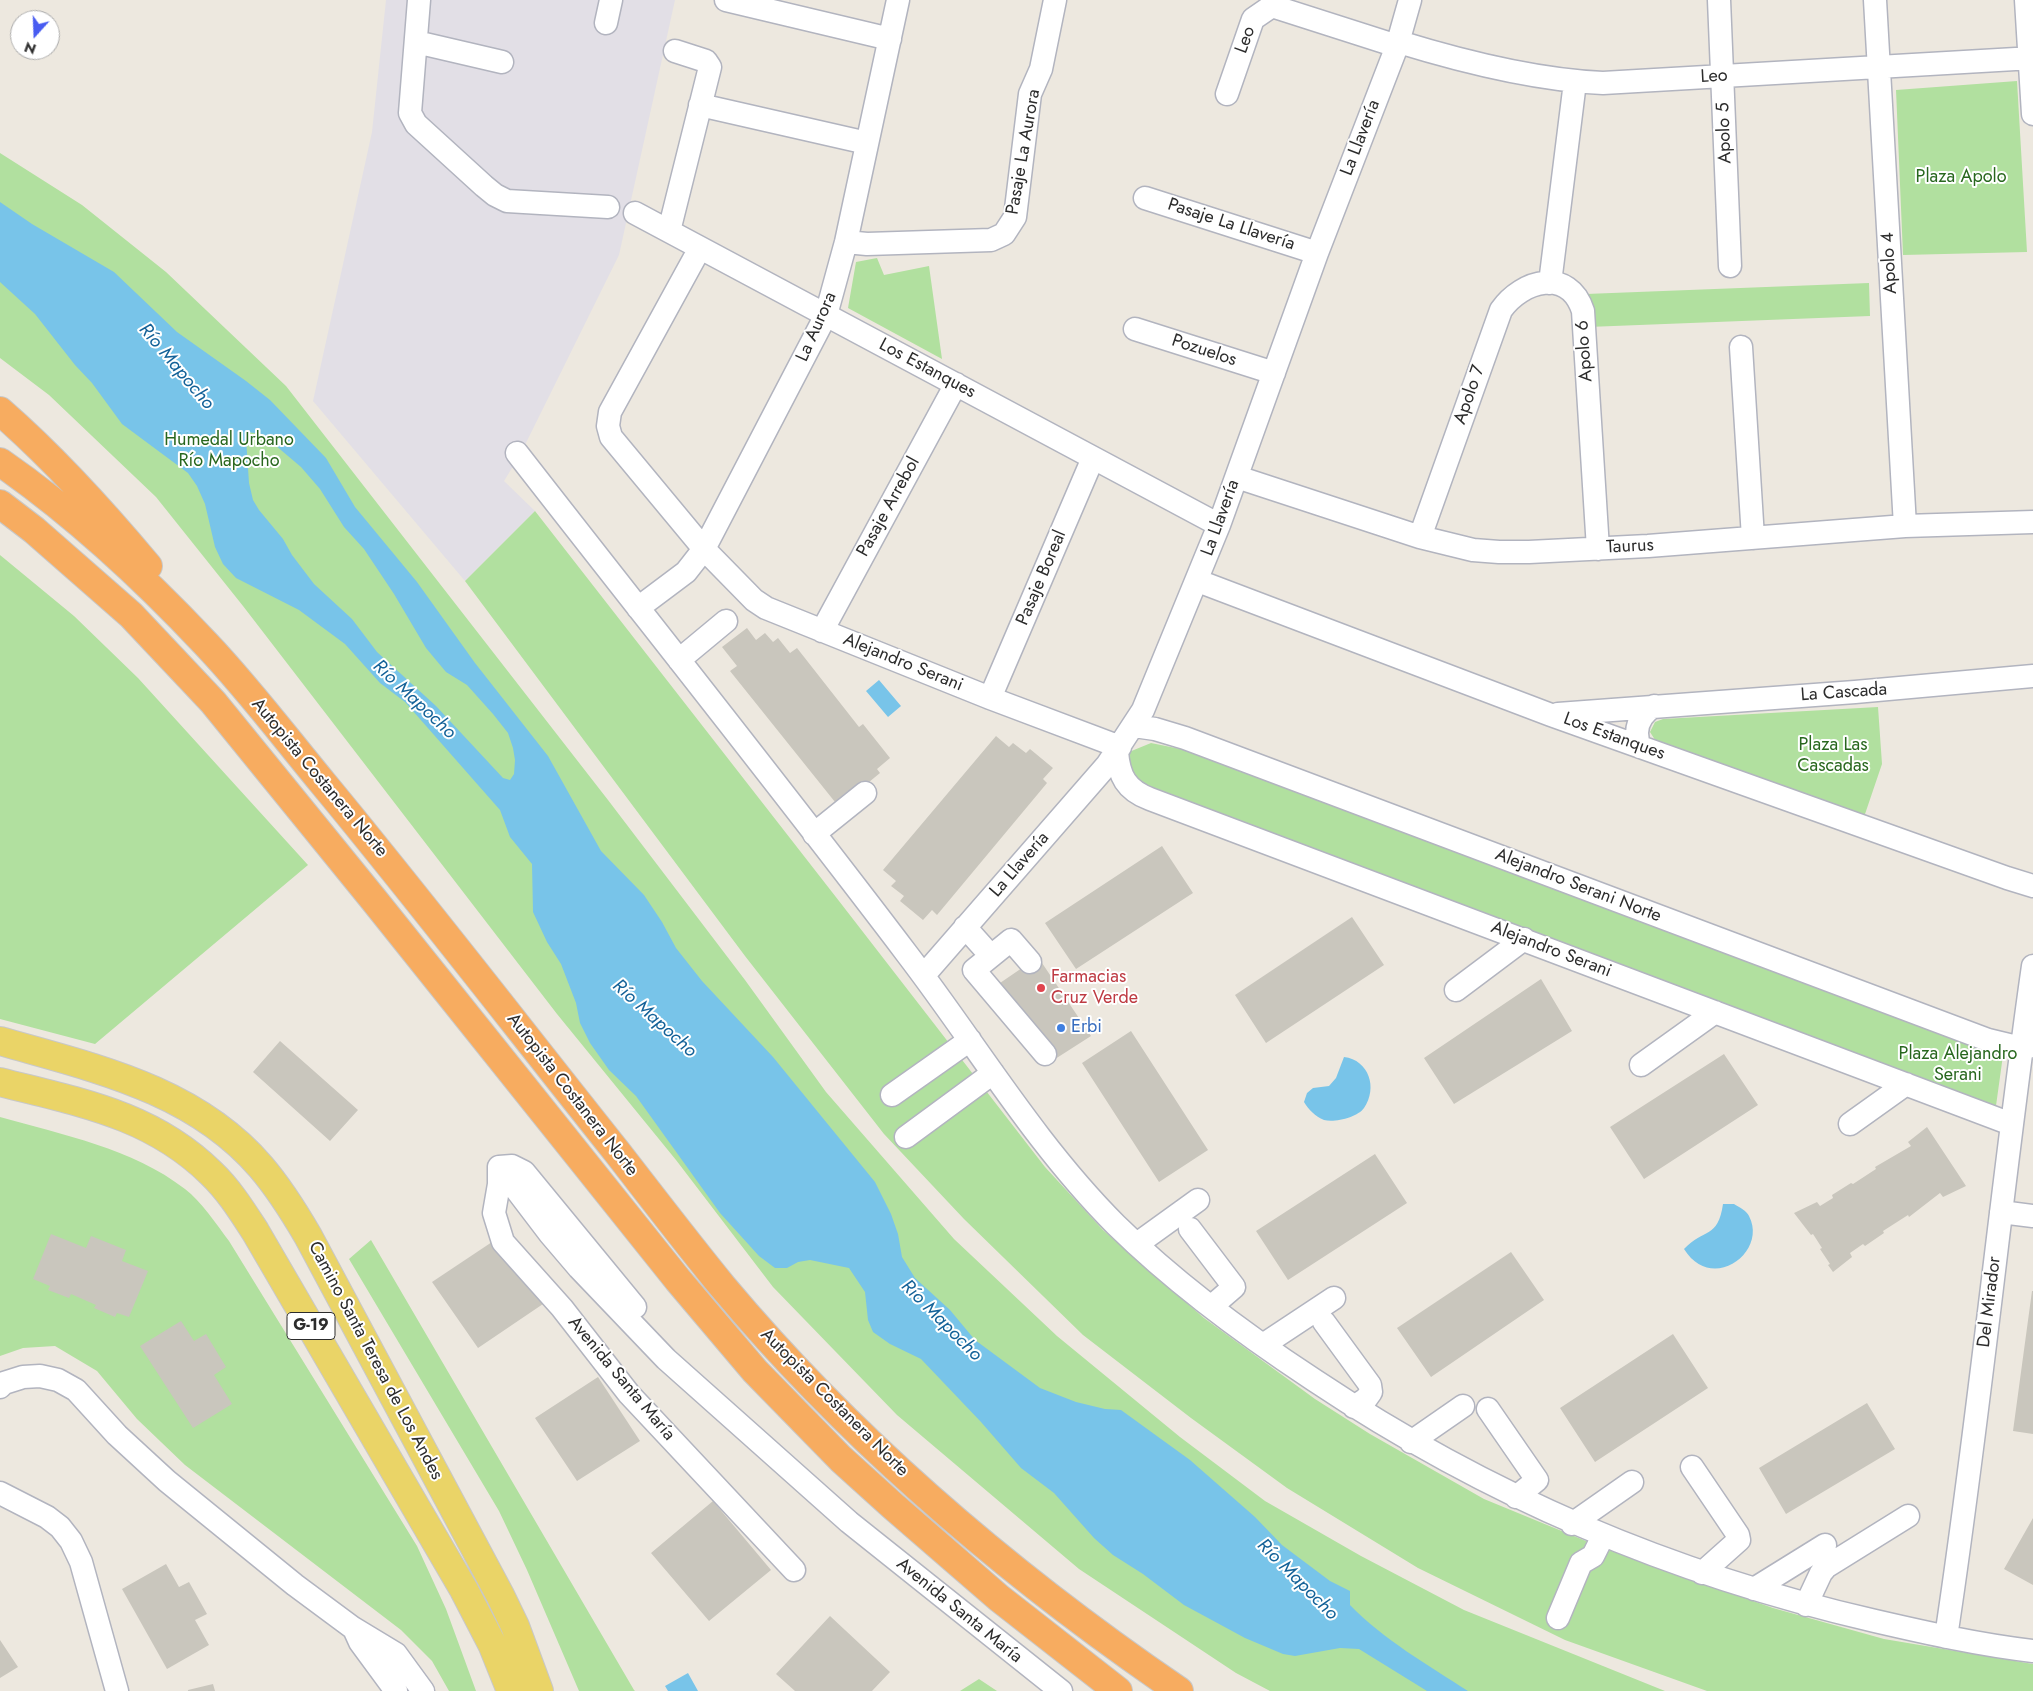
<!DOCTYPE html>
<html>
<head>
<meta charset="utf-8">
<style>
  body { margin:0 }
  #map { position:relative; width:2033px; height:1691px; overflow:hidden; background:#ede8df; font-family:Jost,sans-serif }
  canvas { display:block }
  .north { position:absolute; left:10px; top:10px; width:50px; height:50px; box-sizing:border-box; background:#fff; border:1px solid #ababab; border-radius:50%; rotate:200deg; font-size:14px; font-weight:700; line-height:20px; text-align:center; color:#2c2c2c }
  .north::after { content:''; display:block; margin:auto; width:18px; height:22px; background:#485cf1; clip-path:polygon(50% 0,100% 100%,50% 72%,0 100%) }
</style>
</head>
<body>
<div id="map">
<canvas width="2033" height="1691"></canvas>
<div class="north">N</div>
</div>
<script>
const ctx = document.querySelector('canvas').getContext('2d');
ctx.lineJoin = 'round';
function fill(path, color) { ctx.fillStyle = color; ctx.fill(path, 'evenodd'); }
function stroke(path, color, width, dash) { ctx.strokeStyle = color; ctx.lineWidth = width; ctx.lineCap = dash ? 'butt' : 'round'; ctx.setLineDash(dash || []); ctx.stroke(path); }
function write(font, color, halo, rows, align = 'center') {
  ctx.font = font + ' Jost,sans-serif'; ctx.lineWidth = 4; ctx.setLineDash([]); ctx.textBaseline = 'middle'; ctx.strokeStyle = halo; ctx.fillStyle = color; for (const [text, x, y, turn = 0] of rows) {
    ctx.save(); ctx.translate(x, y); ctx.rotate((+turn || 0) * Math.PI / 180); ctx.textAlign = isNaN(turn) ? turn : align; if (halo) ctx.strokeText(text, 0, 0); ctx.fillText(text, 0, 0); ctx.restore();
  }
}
fill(new Path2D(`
  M386 0H675L619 255 520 455 504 481 535 511 465 581 313 401 372 132Z`), '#e2dfe6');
fill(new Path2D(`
  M2017 81 2027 252 1903 255 1896 90Z
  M0 153 82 205 166 272 286 386 608 800 745 980 826 1092 954 1239 1057 1336 1180 1437 1265 1501 1361 1556 1464 1610 1665 1691H1270L1236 1673 1079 1569 897 1415 773 1287 676 1160 557 1014 243 606 156 497 49 395 0 358Z
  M877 258 884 275 929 266 942 359 848 308 856 262Z
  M1869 283 1870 316 1588 327 1586 294Z
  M535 511 839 901 1045 1167 1103 1230 1204 1318 1315 1399 1370 1434 1484 1499 1603 1548 1773 1608 1884 1639 2033 1664V1691H1707L1565 1640 1418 1568 1287 1488 1191 1418 1083 1335 964 1219 884 1134 745 956 465 581Z
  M0 555 74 616 138 678 308 865 95 1044 0 1019Z
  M1878 707 1882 764 1864 817 1657 743 1650 732 1655 722 1663 719Z
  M1151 743 1215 756 2004 1048 1995 1113 1131 782 1121 766 1129 752Z
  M0 1117C63 1135 132 1148 185 1189 201 1201 217 1225 229 1241L417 1546 446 1609 476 1691H449L432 1661 401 1630 185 1465 137 1419 97 1371 55 1346 23 1348 0 1356Z
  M371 1240 634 1690 635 1691H579L527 1570 499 1511 349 1259Z
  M979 1679 997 1691H960Z`), '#b1e09f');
fill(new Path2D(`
  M0 202 32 224 114 272 177 332 246 381 270 400 326 458 355 507 417 582 475 663 548 756 601 851 644 895 662 922 676 948 702 981 773 1057 875 1182 891 1214 898 1234 902 1257 915 1278 950 1310 975 1340 1040 1388 1076 1402 1105 1409 1121 1410 1190 1460 1255 1517 1282 1545 1330 1581 1350 1591V1605C1384 1640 1428 1665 1468 1691H1427L1359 1649 1340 1648 1295 1656 1283 1654 1245 1638 1184 1605 1143 1574 1113 1555 1094 1538 1054 1493 1021 1468 981 1422 921 1359 890 1344 873 1332 868 1320 865 1292 849 1268 810 1260 798 1262 787 1268H775L759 1256 720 1213 636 1096 609 1070 590 1043 580 1023 576 1003 561 964 547 942 533 912 532 864 510 837 500 810 405 702 380 683 345 644 299 610 236 578 223 564 215 547 205 504 197 486 188 473 122 424 92 383 75 365 35 314 0 282ZM247 432 262 434 301 467 320 489 344 527 364 549 394 594 426 648 446 672 467 685 493 714 508 733 513 748 515 760 514 774 510 780 503 778 436 706 377 652 352 619 314 584 292 555 283 539 259 510 253 500 249 483 246 438Z
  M879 680 901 706 888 717 866 691Z
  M1344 1057C1369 1060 1378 1088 1364 1108 1358 1117 1335 1123 1324 1120 1315 1116 1309 1110 1304 1102L1307 1093 1313 1088 1329 1086 1336 1078Z
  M1723 1204H1734C1739 1207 1747 1211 1749 1216 1768 1252 1712 1294 1684 1249 1704 1228 1718 1239 1723 1204Z
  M688 1673 698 1691H668L665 1686Z`), '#78c4e9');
fill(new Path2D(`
  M747 628 756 640 765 633 773 642 778 638 790 653 797 648 859 727 863 724 890 758 877 769 880 773 852 796 848 791 835 802 730 671 737 666 722 647Z
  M996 736 1009 747 1013 743 1026 753 1030 749 1053 768 1043 779 1047 783 937 915 932 910 923 920 900 901 904 896 891 886 896 881 883 870Z
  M1162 846 1193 893 1076 969 1045 923Z
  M1352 917 1384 965 1266 1043 1235 995Z
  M1038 957 1091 1036 1052 1061 1000 983Z
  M1541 979 1572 1031 1454 1104 1424 1058Z
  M1131 1031 1208 1150 1159 1182 1082 1063Z
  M280 1041 358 1110 330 1141 253 1072Z
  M1724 1054 1758 1105 1644 1179 1610 1127Z
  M1927 1127 1966 1186 1943 1197 1940 1193 1909 1217 1908 1215 1883 1231 1884 1233 1865 1246 1863 1244 1850 1253 1852 1257 1833 1272 1828 1265 1830 1264 1820 1249 1822 1248 1813 1234 1811 1235 1794 1213 1817 1202 1820 1206 1833 1198 1832 1195 1851 1183 1853 1184 1876 1169 1875 1167 1911 1146 1908 1142Z
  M1375 1154 1407 1203 1288 1280 1256 1231Z
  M51 1234 86 1248 91 1236 126 1250 122 1261 148 1271 129 1317 117 1313 115 1317 94 1308 96 1305 71 1294 69 1298 48 1290 50 1286 33 1279Z
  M498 1238 543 1304 478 1348 432 1282Z
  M1511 1252 1544 1300 1431 1377 1397 1328Z
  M2032 1291H2033V1434L2013 1431Z
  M181 1321 194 1341 206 1334 226 1367 214 1375 232 1404 193 1428 140 1346Z
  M1673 1334 1708 1388 1595 1462 1560 1408Z
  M598 1377 640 1441 577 1481 535 1418Z
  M1867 1403 1895 1449 1786 1514 1759 1468Z
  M713 1501 771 1570 709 1621 651 1553Z
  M2033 1518V1585L2004 1569Z
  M166 1564 179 1587 189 1582 207 1614 195 1620 209 1645 167 1669 122 1589Z
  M830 1616 890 1672 872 1691H795L776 1674Z
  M0 1640 18 1667 0 1678Z
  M213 1684 215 1691H188V1690Z`), '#c9c6bd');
const minor = new Path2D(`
  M419 0 410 113 416 124 484 186 495 195 507 201 608 207
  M726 0 890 39
  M1719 0 1730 266
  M1875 0 1905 526
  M2026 0 2033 114
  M606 23 611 0
  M416 42 502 62
  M1399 42C1464 62 1535 80 1603 83L2033 58
  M1227 94 1253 19 1272 6 1397 46
  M700 105 867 143
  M1145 198 1317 253
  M635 213 1219 525
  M669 231 710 67 706 61 675 51
  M846 242 867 244 991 240 1004 234 1015 217 1030 94 1041 69 1055 0
  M700 248 610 412 608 426 611 437 704 549 754 600 766 608 990 698 1120 747
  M1550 283 1575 82
  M1135 329 1274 373
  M1741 347 1753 538
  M517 453C647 620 779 785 907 954 976 1044 1035 1144 1116 1225 1175 1283 1244 1334 1314 1380 1488 1496 1671 1574 1875 1621 1927 1633 1980 1645 2033 1651
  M1237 477 1420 537 1473 550 1499 552H1529L1648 546 1905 526 2033 522
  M1420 537 1501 310C1522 280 1569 267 1583 311L1598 549
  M1198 581 1551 715 2007 878 2033 886
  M638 608 686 572 704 549 826 315 846 242 898 0
  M822 631 956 384
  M679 660 726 621
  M990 698 1093 458
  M1558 714 1855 692 2033 676
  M1134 726 1155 729 1185 738 1988 1040 2021 1048 2033 1046
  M1640 747C1633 730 1639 715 1654 706
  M1117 752C1119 776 1126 790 1150 799L2011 1124
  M814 834 865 793
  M965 927 991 956
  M1030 962 1011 940 974 970 1045 1054
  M924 975 1107 765 1143 710 1219 525 1317 253 1397 46 1410 0
  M1456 990 1524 939
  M1641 1065 1715 1012
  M892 1095 970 1040
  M1850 1124 1906 1084
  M906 1137 993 1073
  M499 1167 550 1234 579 1268 666 1359 849 1522 1061 1691
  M499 1167V1184L494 1213 503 1242 562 1308 629 1394 794 1570
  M499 1167 512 1166 524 1172 635 1307
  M2001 1212 2033 1216
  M1190 1229 1234 1287 1212 1306
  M1137 1244 1198 1200
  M1324 1322 1370 1385 1371 1392 1366 1399 1354 1407
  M1263 1345 1334 1298
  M0 1387 4 1383 23 1377 40 1376 58 1380 76 1390 117 1435 167 1481 295 1585 353 1628 396 1654 423 1691
  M1488 1409 1537 1480 1516 1497
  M1411 1442 1463 1406
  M1692 1467 1738 1535 1739 1540 1702 1573
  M0 1493 47 1517 60 1527 71 1541 81 1562 117 1691
  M1572 1524 1632 1482
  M1754 1589 1825 1545
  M1806 1605 1821 1573 1826 1567 1908 1516
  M1558 1618 1581 1563 1593 1556 1603 1536
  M355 1631 360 1642 396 1691
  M1946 1637C1980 1414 2001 1190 2033 966`);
const major = new Path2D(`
  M0 1041C94 1068 194 1089 261 1167 279 1188 294 1212 308 1236L500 1595 515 1626 539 1691
  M0 1082C78 1102 151 1114 211 1173 229 1190 242 1211 255 1231L464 1590 492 1644 511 1691`);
const highway = new Path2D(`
  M0 411C54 458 102 511 148 566
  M0 462C75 514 144 578 206 644 247 687 284 736 322 782 423 904 519 1029 617 1152 652 1197 687 1243 723 1287 853 1442 1012 1577 1179 1691
  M0 504 34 530 131 615 213 702 374 900 678 1280 755 1371 841 1459 893 1506 999 1598 1118 1691`);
stroke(minor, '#b2b4bf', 25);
stroke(major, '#c8c8c8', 30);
stroke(highway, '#c8c8c8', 30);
stroke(minor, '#fff', 22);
stroke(major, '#ead467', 28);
stroke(highway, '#f7ac60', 28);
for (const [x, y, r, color] of [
  [1041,988,5,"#e0444e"],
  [1061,1028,5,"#3f7fe0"]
]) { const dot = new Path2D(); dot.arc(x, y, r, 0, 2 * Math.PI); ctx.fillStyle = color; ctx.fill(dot); stroke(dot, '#fff', 2); }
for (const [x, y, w] of [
  [311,1326,48]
]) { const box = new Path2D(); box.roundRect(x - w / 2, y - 13.5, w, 27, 4); ctx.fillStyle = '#fff'; ctx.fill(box); stroke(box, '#2c2c2c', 1); }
write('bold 16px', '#2c2c2c', null, [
  ["G-19",311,1326]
]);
write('18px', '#2c2c2c', '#fff', [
  ["Leo",1246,40,-70],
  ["Leo",1714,77,-3],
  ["Apolo 5",1725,133,-92],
  ["La Llavería",1361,138,-69],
  ["Pasaje La Aurora",1024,152,-80],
  ["Pasaje La Llavería",1231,225,18],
  ["Apolo 4",1890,263,-93],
  ["La Aurora",817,327,-66],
  ["Pozuelos",1204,351,18],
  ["Apolo 6",1585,351,-94],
  ["Los Estanques",927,369,28],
  ["Apolo 7",1470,395,-71],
  ["Pasaje Arrebol",889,507,-61],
  ["La Llavería",1221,518,-70],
  ["Taurus",1630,547,-3],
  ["Pasaje Boreal",1042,578,-67],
  ["Alejandro Serani",903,663,22],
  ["La Cascada",1844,693,-4],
  ["Los Estanques",1614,737,20],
  ["Autopista Costanera Norte",319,778,50],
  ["La Llavería",1020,865,-49],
  ["Alejandro Serani Norte",1578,886,21],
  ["Alejandro Serani",1551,950,21],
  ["Autopista Costanera Norte",572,1095,52],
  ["Del Mirador",1990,1302,-83],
  ["Camino Santa Teresa de Los Andes",375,1361,62],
  ["Avenida Santa María",621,1379,50],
  ["Autopista Costanera Norte",834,1403,45],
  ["Avenida Santa María",959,1611,39]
]);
write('18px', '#28671e', '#fff', [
  ["Plaza Apolo",1961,178],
  ["Humedal Urbano",229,441],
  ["Río Mapocho",229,462],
  ["Plaza Las",1833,746],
  ["Cascadas",1833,767],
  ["Plaza Alejandro",1958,1055],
  ["Serani",1958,1076]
]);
write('18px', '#be3a42', '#fff', [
  ["Farmacias",1051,978],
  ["Cruz Verde",1051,999]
], 'left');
write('18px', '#366cbe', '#fff', [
  ["Erbi",1071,1028]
], 'left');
write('italic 19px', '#146298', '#fff', [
  ["Río Mapocho",176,367,50],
  ["Río Mapocho",414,700,43],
  ["Río Mapocho",654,1019,42],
  ["Río Mapocho",941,1321,45],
  ["Río Mapocho",1297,1580,45]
]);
</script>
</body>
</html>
